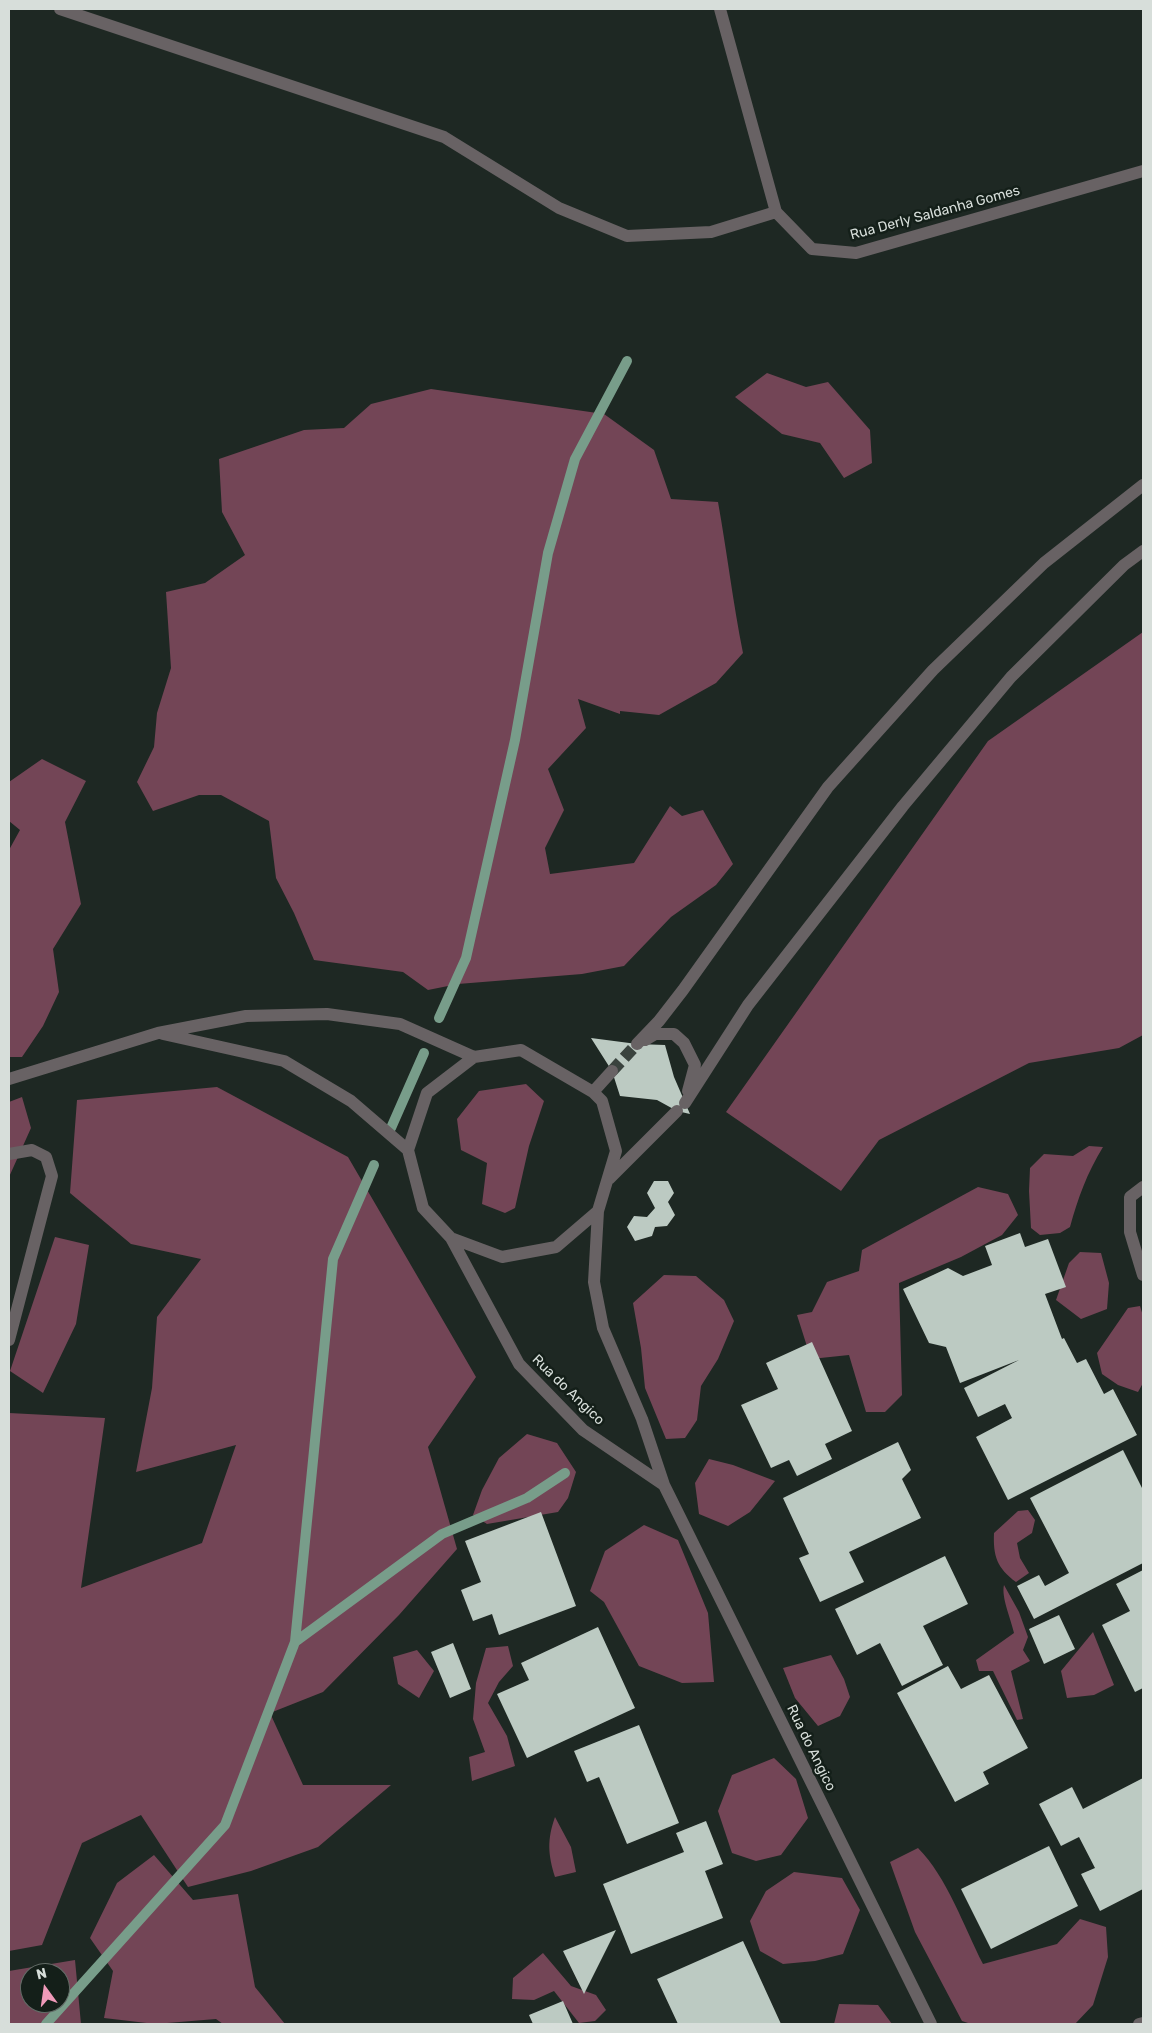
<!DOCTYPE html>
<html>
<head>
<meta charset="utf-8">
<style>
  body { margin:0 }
  #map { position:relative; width:1152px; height:2033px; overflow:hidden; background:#1e2823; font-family:Rubik,sans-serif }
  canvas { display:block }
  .frame { position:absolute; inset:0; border:10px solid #d7deda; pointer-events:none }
  .north { position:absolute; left:20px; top:1963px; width:50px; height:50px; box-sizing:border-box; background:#141f19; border:1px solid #626b66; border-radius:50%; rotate:346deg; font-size:14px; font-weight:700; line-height:20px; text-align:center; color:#d7deda }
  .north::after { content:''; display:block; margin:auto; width:18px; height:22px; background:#ef9ab9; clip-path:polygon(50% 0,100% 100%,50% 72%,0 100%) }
</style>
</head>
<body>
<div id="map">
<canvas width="1152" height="2033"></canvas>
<div class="frame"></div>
<div class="north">N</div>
</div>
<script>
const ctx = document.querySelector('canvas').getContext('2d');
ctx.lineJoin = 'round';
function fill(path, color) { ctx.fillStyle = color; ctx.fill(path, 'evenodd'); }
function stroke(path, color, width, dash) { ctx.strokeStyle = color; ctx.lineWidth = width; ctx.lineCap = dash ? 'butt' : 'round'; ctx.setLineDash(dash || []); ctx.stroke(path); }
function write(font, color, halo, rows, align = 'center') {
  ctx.font = font + ' Rubik,sans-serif'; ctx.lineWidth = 5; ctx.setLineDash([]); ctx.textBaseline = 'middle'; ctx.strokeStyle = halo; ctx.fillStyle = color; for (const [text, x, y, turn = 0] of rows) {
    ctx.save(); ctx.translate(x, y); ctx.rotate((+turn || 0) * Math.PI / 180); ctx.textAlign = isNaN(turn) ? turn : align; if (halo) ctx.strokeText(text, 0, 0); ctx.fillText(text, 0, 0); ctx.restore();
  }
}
fill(new Path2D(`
  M767 373 806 387 828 382 870 430 872 463 844 478 820 443 782 434 735 397Z
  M431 389 604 414 654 450 671 499 718 502C727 552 733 603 743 653L716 683 659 715 620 711V714L578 699 586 728 548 769 564 810 545 848 550 874 634 863 670 806 682 816 703 810 733 864 716 885 671 917 624 966 582 974 458 984 428 990 403 972 314 960 294 913 276 878 269 821 221 795H199L153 811 137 782 154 747 157 713 171 668 166 592 205 583 245 555 222 512 219 459 304 430 344 428 371 404Z
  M1143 632V1035L1119 1048 1029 1063 879 1140 841 1191 726 1112 988 741Z
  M42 759 86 781 65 822 81 904 53 949 59 992 43 1026 22 1057H9V850L20 830 9 821V782Z
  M526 1084 544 1101 529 1146 515 1208 505 1213 482 1204 487 1163 461 1150 457 1119 479 1091Z
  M217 1087 348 1157 476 1377 428 1447 457 1549 399 1615 323 1692 270 1713 303 1785H391L318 1847 251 1871 188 1887 141 1815 82 1843 42 1945 9 1951V1413L105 1418 81 1588 202 1543 236 1445 136 1472 152 1388 157 1317 201 1259 131 1244 70 1193 77 1100Z
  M22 1097 31 1128 9 1177V1102Z
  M1089 1146 1103 1147C1087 1173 1078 1198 1070 1227L1060 1233 1040 1235 1031 1228 1029 1191 1030 1168 1044 1154 1073 1156Z
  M978 1187 1008 1194 1018 1215 1002 1235 961 1257 899 1283 902 1395 885 1412H866L849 1355 811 1359 797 1315 812 1312 827 1282 859 1271 862 1250Z
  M55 1237 89 1245 76 1324 43 1393 10 1371Z
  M1080 1252 1101 1253 1109 1283 1107 1309 1081 1319 1056 1300 1069 1263Z
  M664 1275 696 1276 724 1300 734 1321 718 1359 701 1386 697 1420 685 1438 666 1439 645 1388 641 1348 633 1303Z
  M1140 1306 1143 1316V1383L1138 1392 1118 1385 1102 1374 1097 1353 1128 1308Z
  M527 1434 557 1443 576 1472 568 1498 558 1512 487 1524 473 1515 482 1490 499 1458Z
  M709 1459 733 1465 775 1481 750 1512 728 1526 699 1514 695 1483Z
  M1028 1510 1035 1520 1032 1533 1017 1543 1020 1558 1029 1573 1016 1582C997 1568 993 1556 994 1533L1018 1511Z
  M644 1525 678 1540 708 1613 714 1682 682 1683 639 1666 604 1602 590 1591 605 1551Z
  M1004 1585 1019 1612 1028 1637 1023 1650 1030 1661 1011 1671 1023 1719 1017 1720 993 1671H979L976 1660 1014 1633C1011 1619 1001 1597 1004 1585Z
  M1093 1632 1114 1685 1094 1695 1067 1698 1061 1671Z
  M508 1646 513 1666 499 1682 488 1703 507 1736 515 1766 472 1781 469 1757 485 1752 473 1719 476 1683 486 1648Z
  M417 1650 434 1671 419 1698 398 1684 393 1657Z
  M831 1655 844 1679 850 1697 840 1716 818 1726 795 1698 783 1668Z
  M774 1758 796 1779 808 1818 781 1855 756 1861 732 1853 718 1811 732 1775Z
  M555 1817 571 1847 576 1872 555 1877C548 1854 547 1840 555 1817Z
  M918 1848C947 1877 964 1927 983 1964L1057 1944 1080 1919 1106 1927 1108 1957 1093 2005 1075 2024H971L962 2021 915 1932 890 1862Z
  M154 1855 193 1900 238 1894 255 1987 285 2024H223L216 2019 155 2024 104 2018 113 1971 90 1938 117 1883Z
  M794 1872 842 1878 860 1910 843 1954 815 1961 783 1964 760 1951 750 1921 766 1891Z
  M543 1953 571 1986 596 1995 606 2010 595 2021 579 2023 554 1991 534 2000 512 1999 513 1978Z
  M75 1960 81 2024H9V1971ZM30 1973H60V2003H30Z
  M839 2004 878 2005 892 2024H834Z`), '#734556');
stroke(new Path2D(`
  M439 1018 466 958 515 740 548 553 575 459 627 361
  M391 1128 424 1053
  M295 1642 442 1534 527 1498 565 1473
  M46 2024 225 1825 295 1642 333 1259 374 1165`), '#789d8a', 10);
fill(new Path2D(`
  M591 1038 637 1044 665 1045 674 1077 690 1114 677 1111 657 1100 620 1096 612 1071Z
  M654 1181H668L674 1193 668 1202 675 1215 667 1226 655 1227 652 1236 635 1241 627 1227 634 1216 647 1217 655 1208 647 1193Z
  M1020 1233 1025 1247 1048 1239 1066 1287 1045 1294 1062 1339 1064 1338 1077 1363 1086 1359 1104 1394 1113 1389 1137 1435 1008 1500 976 1437 1012 1418 1005 1404 978 1417 964 1388 1019 1360 960 1383 946 1347 929 1343 903 1289 948 1268 963 1276 992 1265 985 1246Z
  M812 1342 852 1431 825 1444 832 1459 797 1476 789 1460 771 1468 741 1405 778 1389 766 1363Z
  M898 1442 911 1470 902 1479 921 1518 849 1552 864 1582 820 1602 799 1558 809 1554 783 1498Z
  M1123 1450 1143 1490V1563L1034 1619 1017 1586 1039 1575 1045 1586 1069 1573 1030 1498Z
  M541 1512 576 1606 499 1635 492 1614 473 1621 461 1590 481 1582 465 1541Z
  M945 1556 968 1604 923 1626 943 1665 902 1686 880 1643 857 1655 835 1609Z
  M1143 1570V1688L1135 1692 1102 1625 1130 1611 1116 1584Z
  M1059 1615 1075 1649 1044 1664 1029 1629Z
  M598 1627 635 1708 527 1758 497 1694 529 1680 521 1663Z
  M453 1643 471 1689 450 1698 431 1652Z
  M948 1666 961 1689 989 1675 1028 1748 983 1772 989 1784 955 1802 897 1693Z
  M639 1725 679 1823 627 1844 599 1777 587 1782 574 1751Z
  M1143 1778V1889L1100 1911 1081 1874 1095 1868 1079 1837 1061 1846 1039 1804 1072 1787 1083 1809Z
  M706 1821 723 1864 705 1871 723 1918 631 1954 603 1884 684 1852 676 1833Z
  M1049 1846 1078 1906 991 1949 961 1889Z
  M616 1930 584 1994 563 1951Z
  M743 1941 781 2024H678L657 1979Z
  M563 2001 573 2024H533L529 2015Z`), '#bccac2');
stroke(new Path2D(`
  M612 1071 637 1044`), '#3a433e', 12, [12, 6]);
stroke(new Path2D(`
  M60 9 444 137 559 208 627 236 711 232 776 212
  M720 9 776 212 812 249 856 253 1143 171
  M163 1034 284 1061 351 1101 408 1150
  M645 1040 655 1034H674L684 1043 695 1065 688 1091
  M637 1044 659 1021 683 990 828 787 933 670 1044 563 1143 485
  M521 1050 593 1092 602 1101 616 1151 598 1211 556 1247 502 1257 451 1238 423 1208 408 1150 427 1093 474 1057Z
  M9 1079 158 1033 246 1016 327 1014 400 1024 474 1057
  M593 1092 612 1071
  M685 1103 748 1005 903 806 1011 677 1124 565 1143 551
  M9 1154 32 1150 46 1157 52 1176 9 1340
  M609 1179 677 1111
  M1143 1187 1130 1197V1232L1143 1275
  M598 1211 594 1282 603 1328 642 1419 664 1485 931 2024
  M451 1238 519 1364 583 1430 664 1485
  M1139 2024 1143 2023`), '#686264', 12);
write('14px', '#d7deda', '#141f19', [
  ["Rua Derly Saldanha Gomes",935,213,-15],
  ["Rua do Angico",568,1390,44],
  ["Rua do Angico",811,1748,64]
]);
</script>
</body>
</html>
